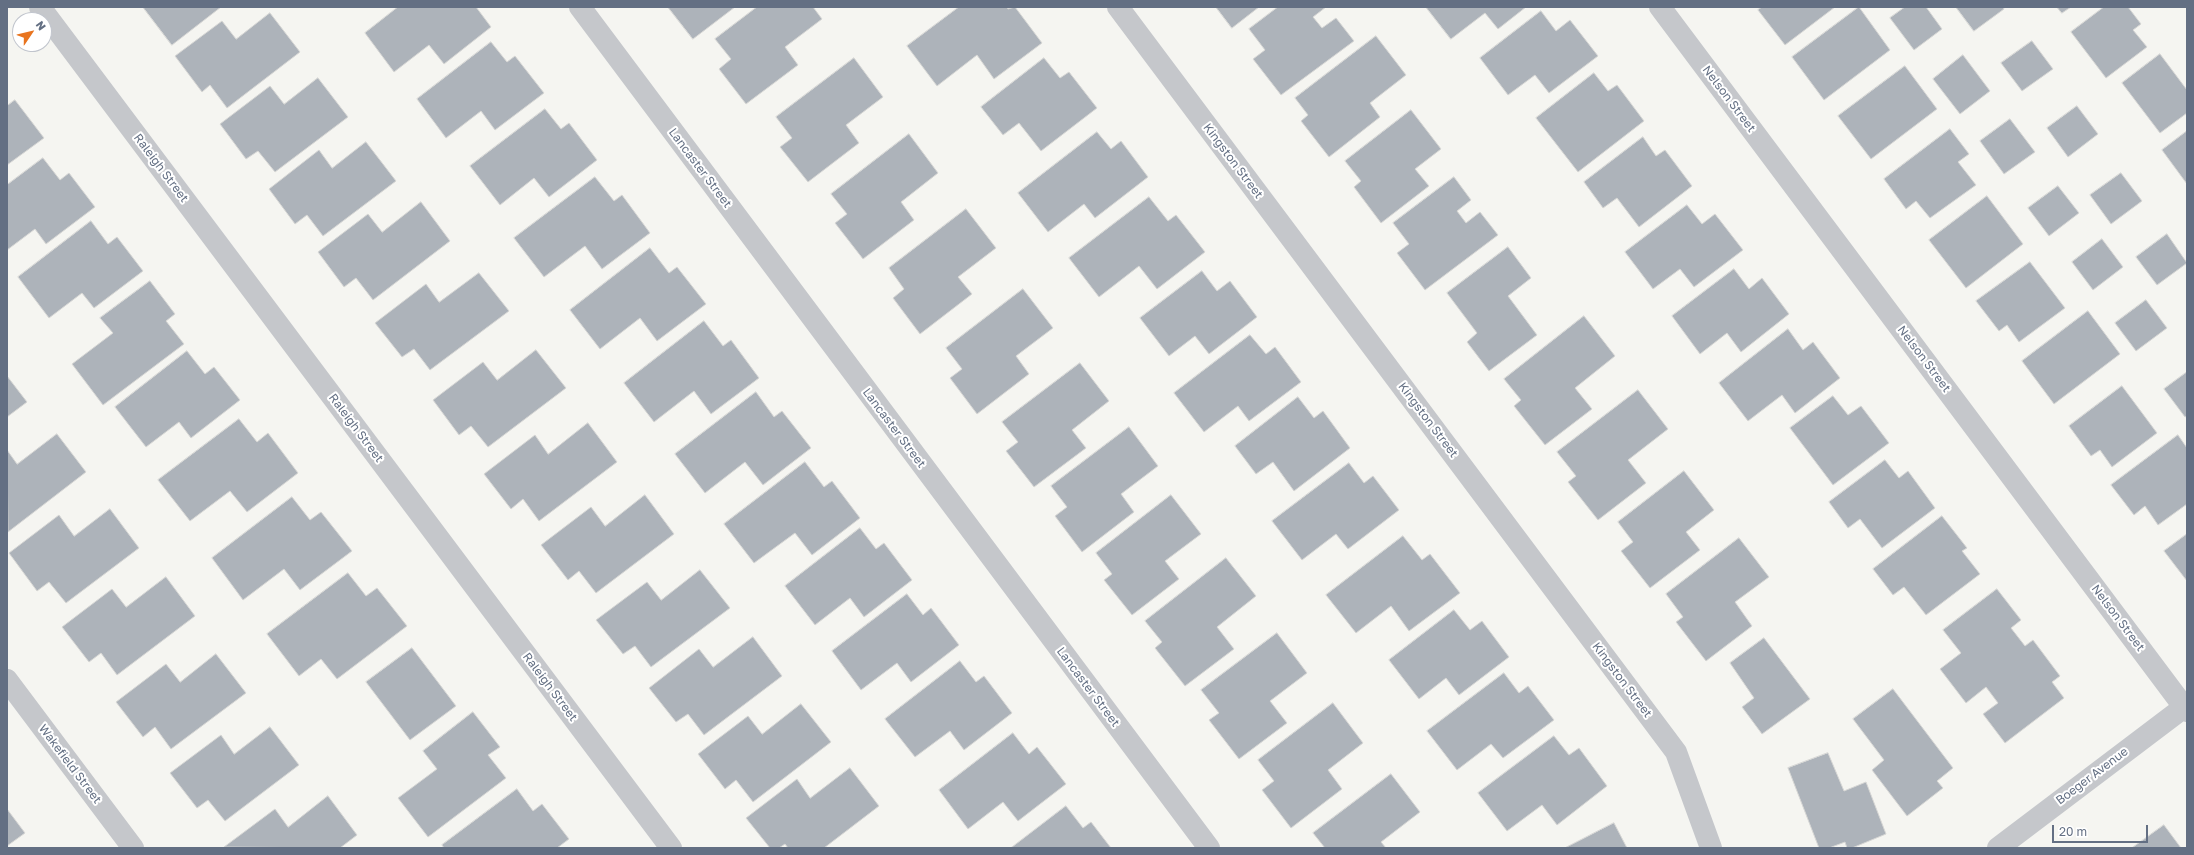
<!DOCTYPE html>
<html>
<head>
<meta charset="utf-8">
<style>
  body { margin:0 }
  #map { position:relative; width:2194px; height:855px; overflow:hidden; background:#f5f5f1; font-family:"Golos Text",sans-serif }
  canvas { display:block }
  .frame { position:absolute; inset:0; border:8px solid #636f83; pointer-events:none }
  .north { position:absolute; left:12px; top:12px; width:40px; height:40px; box-sizing:border-box; background:#fff; border:1px solid #c1c5cd; border-radius:50%; rotate:55deg; font-size:11px; font-weight:700; line-height:16px; text-align:center; color:#636f83 }
  .north::after { content:''; display:block; margin:auto; width:14px; height:18px; background:#e8741f; clip-path:polygon(50% 0,100% 100%,50% 72%,0 100%) }
  .scale { position:absolute; left:2052px; top:825px; width:96px; height:18px; box-sizing:border-box; border:2px solid #636f83; border-top:0; padding-left:5px; font-size:12px; line-height:14px; white-space:nowrap; color:#636f83; -webkit-text-stroke:3px #fff; paint-order:stroke }
</style>
</head>
<body>
<div id="map">
<canvas width="2194" height="855"></canvas>
<div class="frame"></div>
<div class="north">N</div>
<div class="scale">20 m</div>
</div>
<script>
const ctx = document.querySelector('canvas').getContext('2d');
ctx.lineJoin = 'round';
function fill(path, color) { ctx.fillStyle = color; ctx.fill(path, 'evenodd'); }
function stroke(path, color, width, dash) { ctx.strokeStyle = color; ctx.lineWidth = width; ctx.lineCap = dash ? 'butt' : 'round'; ctx.setLineDash(dash || []); ctx.stroke(path); }
function write(font, color, halo, rows, align = 'center') {
  ctx.font = font + ' "Golos Text",sans-serif'; ctx.lineWidth = 4; ctx.setLineDash([]); ctx.textBaseline = 'middle'; ctx.strokeStyle = halo; ctx.fillStyle = color; for (const [text, x, y, turn = 0] of rows) {
    ctx.save(); ctx.translate(x, y); ctx.rotate((+turn || 0) * Math.PI / 180); ctx.textAlign = isNaN(turn) ? turn : align; if (halo) ctx.strokeText(text, 0, 0); ctx.fillText(text, 0, 0); ctx.restore();
  }
}
const building = new Path2D(`
  M143 7H221L172 45Z
  M398 7H476L491 27 444 64 429 45 394 72 365 33Z
  M668 7H735L693 39Z
  M757 7H813L822 19 785 47 798 65 746 104 719 69 731 59 715 39Z
  M959 7H1007L1008 9 1015 7 1042 43 994 79 977 55 937 86 907 46Z
  M1216 7H1259L1232 28Z
  M1278 7H1326L1313 17 1322 28 1336 18 1354 41 1281 95 1253 59 1265 50 1249 29Z
  M1426 7H1526L1498 29 1485 13 1451 39Z
  M1762 7H1835L1785 45 1758 10Z
  M1859 7 1890 50 1824 100 1792 57Z
  M1905 7H1926L1942 29 1914 50 1890 18Z
  M1956 7H2003L2004 9 1974 31Z
  M2057 7H2071L2062 13Z
  M2104 7H2128L2141 24 2133 30 2147 47 2106 78 2071 32Z
  M1541 11 1556 31 1570 20 1598 56 1549 93 1535 75 1508 95 1480 58Z
  M270 13 300 52 227 108 210 85 202 92 175 56 222 21 236 39Z
  M1376 36 1406 75 1370 103 1380 117 1329 157 1301 121 1308 115 1295 98Z
  M2032 41 2053 69 2022 91 2001 63Z
  M491 42 507 62 515 56 544 93 495 130 481 111 446 138 417 99Z
  M2160 54 2187 90V113L2160 133 2122 83Z
  M1963 55 1990 91 1960 114 1933 79Z
  M854 58 883 97 846 125 859 143 808 182 780 147 792 138 776 117Z
  M1044 58 1060 78 1069 72 1097 108 1041 151 1019 123 1003 135 981 107Z
  M1905 66 1937 109 1871 159 1838 116Z
  M1594 73 1608 91 1617 85 1644 121 1578 172 1536 118Z
  M318 78 348 117 275 172 258 151 246 159 220 124 270 86 284 104Z
  M15 100 44 138 7 165V106Z
  M2077 106 2098 134 2068 157 2047 128Z
  M545 109 561 129 569 123 597 160 549 197 534 178 500 205 470 166Z
  M1411 110 1441 149 1415 169 1429 186 1381 223 1354 187 1361 181 1345 161Z
  M2010 119 2035 152 2004 174 1980 141Z
  M1950 129 1969 154 1958 162 1976 185 1930 218 1916 201 1906 209 1884 179Z
  M2187 131V184L2162 150Z
  M1097 132 1111 149 1121 141 1148 177 1095 218 1084 204 1048 232 1018 193Z
  M909 134 938 173 901 202 914 220 863 259 835 223 847 214 831 194Z
  M1643 137 1656 156 1665 150 1692 186 1639 227 1617 198 1603 208 1584 182Z
  M366 142 396 181 323 236 307 215 295 224 269 189 319 150 332 168Z
  M43 158 60 180 69 173 95 207 46 244 35 229 7 250V185Z
  M2121 173 2142 201 2111 224 2090 195Z
  M595 177 614 201 622 195 650 233 602 269 585 246 544 277 514 238Z
  M1454 177 1471 200 1457 211 1466 223 1480 212 1498 235 1425 290 1397 253 1409 244 1393 223Z
  M2058 186 2079 213 2049 236 2028 208Z
  M1987 196 2023 244 1966 288 1929 240Z
  M1149 197 1168 221 1176 215 1205 252 1157 289 1139 266 1099 297 1069 258Z
  M421 202 450 241 373 300 356 278 344 287 318 252 368 214 382 232Z
  M1687 205 1702 224 1715 214 1743 250 1694 287 1680 269 1653 289 1625 252Z
  M966 209 996 248 958 277 972 294 920 334 893 298 904 289 889 268Z
  M91 221 108 244 117 237 143 271 94 308 82 293 49 318 18 277Z
  M2167 234 2187 263 2157 285 2136 257Z
  M2102 239 2123 267 2093 290 2072 262Z
  M1508 247 1531 278 1508 296 1537 335 1489 371 1467 342 1477 333 1447 293Z
  M650 248 669 273 677 267 706 304 657 341 640 318 600 349 570 310Z
  M2030 262 2065 308 2019 342 2007 325 1999 331 1976 301Z
  M1734 269 1749 289 1762 278 1789 314 1741 352 1727 333 1700 354 1672 316Z
  M1202 271 1217 291 1230 281 1257 317 1209 354 1195 336 1169 356 1140 318Z
  M479 273 509 311 430 370 414 349 402 357 375 323 426 284 439 302Z
  M150 281 175 314 166 321 184 344 103 405 72 364 113 333 100 318Z
  M1023 289 1053 328 1016 356 1029 374 977 414 950 378 962 369 946 348Z
  M2146 300 2167 328 2136 351 2115 323Z
  M2088 311 2120 354 2054 404 2022 361Z
  M1584 316 1615 356 1575 388 1592 409 1545 445 1514 406 1521 400 1504 379Z
  M704 321 723 346 731 340 759 378 711 414 694 391 654 422 624 383Z
  M1788 329 1803 350 1813 342 1840 378 1795 413 1782 395 1748 421 1719 383Z
  M1250 335 1266 354 1275 347 1301 382 1249 421 1238 406 1204 432 1174 393Z
  M536 350 566 388 488 447 471 426 459 435 433 400 483 362 497 380Z
  M187 351 205 374 214 367 240 400 191 438 179 422 146 447 115 407Z
  M1080 363 1109 401 1072 430 1086 448 1034 487 1006 451 1018 442 1002 422Z
  M2187 372V416L2185 417 2164 389Z
  M7 376 27 402 7 417Z
  M2122 386 2157 433 2112 467 2100 450 2091 456 2069 426Z
  M1638 390 1668 429 1628 460 1646 483 1598 520 1568 482 1576 476 1557 452Z
  M756 392 774 417 782 411 811 448 763 485 745 462 705 493 675 454Z
  M1833 396 1848 415 1861 406 1889 443 1833 485 1790 428Z
  M1298 397 1314 418 1323 411 1350 448 1294 491 1273 462 1256 474 1235 446Z
  M239 419 257 442 268 433 298 473 247 512 230 491 190 521 158 480Z
  M588 423 617 462 539 521 523 499 511 509 484 474 535 435 548 454Z
  M1129 427 1158 466 1121 494 1134 512 1082 552 1055 516 1067 507 1051 486Z
  M57 434 86 472 8 532 7 450 17 464Z
  M2178 435 2187 448V504L2158 525 2145 506 2134 515 2111 485Z
  M1885 460 1899 478 1908 471 1935 508 1882 548 1860 519 1848 528 1829 502Z
  M805 462 824 487 832 481 860 518 812 555 795 533 754 563 724 524Z
  M1349 463 1364 483 1373 476 1399 510 1348 549 1336 534 1302 560 1272 521Z
  M1684 471 1714 510 1686 532 1700 550 1650 588 1621 551 1633 542 1618 522Z
  M645 495 674 534 596 593 579 571 568 580 541 545 591 507 605 526Z
  M1171 495 1201 534 1165 561 1179 579 1132 615 1104 580 1112 574 1096 553Z
  M292 497 310 520 321 512 352 551 300 590 284 569 243 600 212 558Z
  M110 509 139 548 66 603 49 582 37 591 9 553 59 515 74 536Z
  M1942 516 1967 548 1962 551 1980 574 1926 615 1904 587 1893 595 1873 569Z
  M860 528 876 549 884 543 912 580 864 617 850 598 815 625 785 586Z
  M2187 534V581L2164 551Z
  M1403 536 1422 560 1430 554 1460 593 1409 631 1391 606 1356 633 1326 595Z
  M1739 538 1769 577 1735 602 1752 626 1706 661 1676 622 1683 617 1666 594Z
  M1226 558 1256 596 1217 627 1234 649 1185 686 1155 648 1162 642 1145 621Z
  M700 570 730 608 651 667 635 646 623 654 596 620 647 582 661 600Z
  M348 573 366 596 377 588 407 626 337 679 321 659 299 676 267 634Z
  M166 577 195 616 117 675 101 653 89 662 62 627 112 589 126 607Z
  M1997 589 2021 620 2011 628 2025 646 2033 640 2060 676 2052 682 2064 698 2005 743 1983 714 1998 703 1986 687 1966 703 1940 669 1961 653 1943 630Z
  M907 594 923 615 931 608 959 645 911 682 897 663 861 690 832 651Z
  M1454 610 1470 630 1482 621 1509 657 1459 695 1446 678 1419 699 1389 660Z
  M1277 633 1307 673 1270 701 1287 723 1239 759 1209 720 1219 713 1201 690Z
  M753 637 782 676 704 735 688 714 676 722 649 688 699 649 713 667Z
  M1764 638 1810 699 1762 734 1742 707 1754 698 1730 663Z
  M412 648 456 706 410 740 366 682Z
  M216 654 246 693 171 749 155 727 143 737 116 702 166 664 180 682Z
  M960 661 976 682 984 676 1012 713 964 750 950 731 915 757 885 719Z
  M1504 673 1519 693 1528 686 1554 720 1503 758 1491 744 1457 770 1427 731Z
  M1893 689 1953 768 1937 781 1943 788 1907 816 1872 770 1884 760 1853 719Z
  M1333 703 1363 743 1328 770 1342 789 1291 828 1262 790 1274 781 1258 760Z
  M801 704 831 742 753 802 736 780 725 789 698 754 748 716 762 734Z
  M473 712 500 747 488 755 506 778 428 837 398 798 437 769 423 751Z
  M270 727 299 765 225 821 208 800 197 808 170 773 221 735 234 754Z
  M1013 733 1029 754 1037 747 1066 784 1018 821 1003 802 968 829 939 790Z
  M1554 736 1569 755 1579 748 1607 786 1557 825 1542 805 1507 831 1478 793Z
  M1828 753 1844 791 1866 782 1886 834 1852 848H1847L1845 842 1829 848H1819L1788 768Z
  M850 768 879 806 824 848H788L785 844 779 848H770L746 818 797 779 810 798Z
  M1391 774 1420 812 1381 842 1386 848H1325L1313 833Z
  M517 789 533 811 542 804 569 839 557 848H444L442 845Z
  M328 796 357 835 340 848 224 847 275 809 288 827Z
  M1066 806 1083 828 1091 822 1111 848H1011Z
  M7 809 25 833 7 846Z
  M1614 823 1627 848H1565Z
  M2164 825 2181 848H2132Z`);
fill(building, '#adb3ba');
stroke(building, '#d6d6d4', 1);
stroke(new Path2D(`
  M40 7 671 848
  M580 7 1209 848
  M1118 7 1676 752 1711 848
  M1660 7 2187 711
  M7 680 133 848
  M1998 848 2187 705`), '#c5c7cb', 22);
write('12px', '#636f83', '#fff', [
  ["Nelson Street",1729,99,53],
  ["Kingston Street",1233,161,53],
  ["Raleigh Street",161,168,53],
  ["Lancaster Street",700,168,53],
  ["Nelson Street",1924,359,53],
  ["Kingston Street",1428,420,53],
  ["Raleigh Street",356,428,53],
  ["Lancaster Street",894,428,53],
  ["Nelson Street",2118,618,53],
  ["Kingston Street",1622,680,53],
  ["Raleigh Street",550,687,53],
  ["Lancaster Street",1088,687,53],
  ["Wakefield Street",70,764,53],
  ["Boeger Avenue",2092,776,-37]
]);
</script>
</body>
</html>
